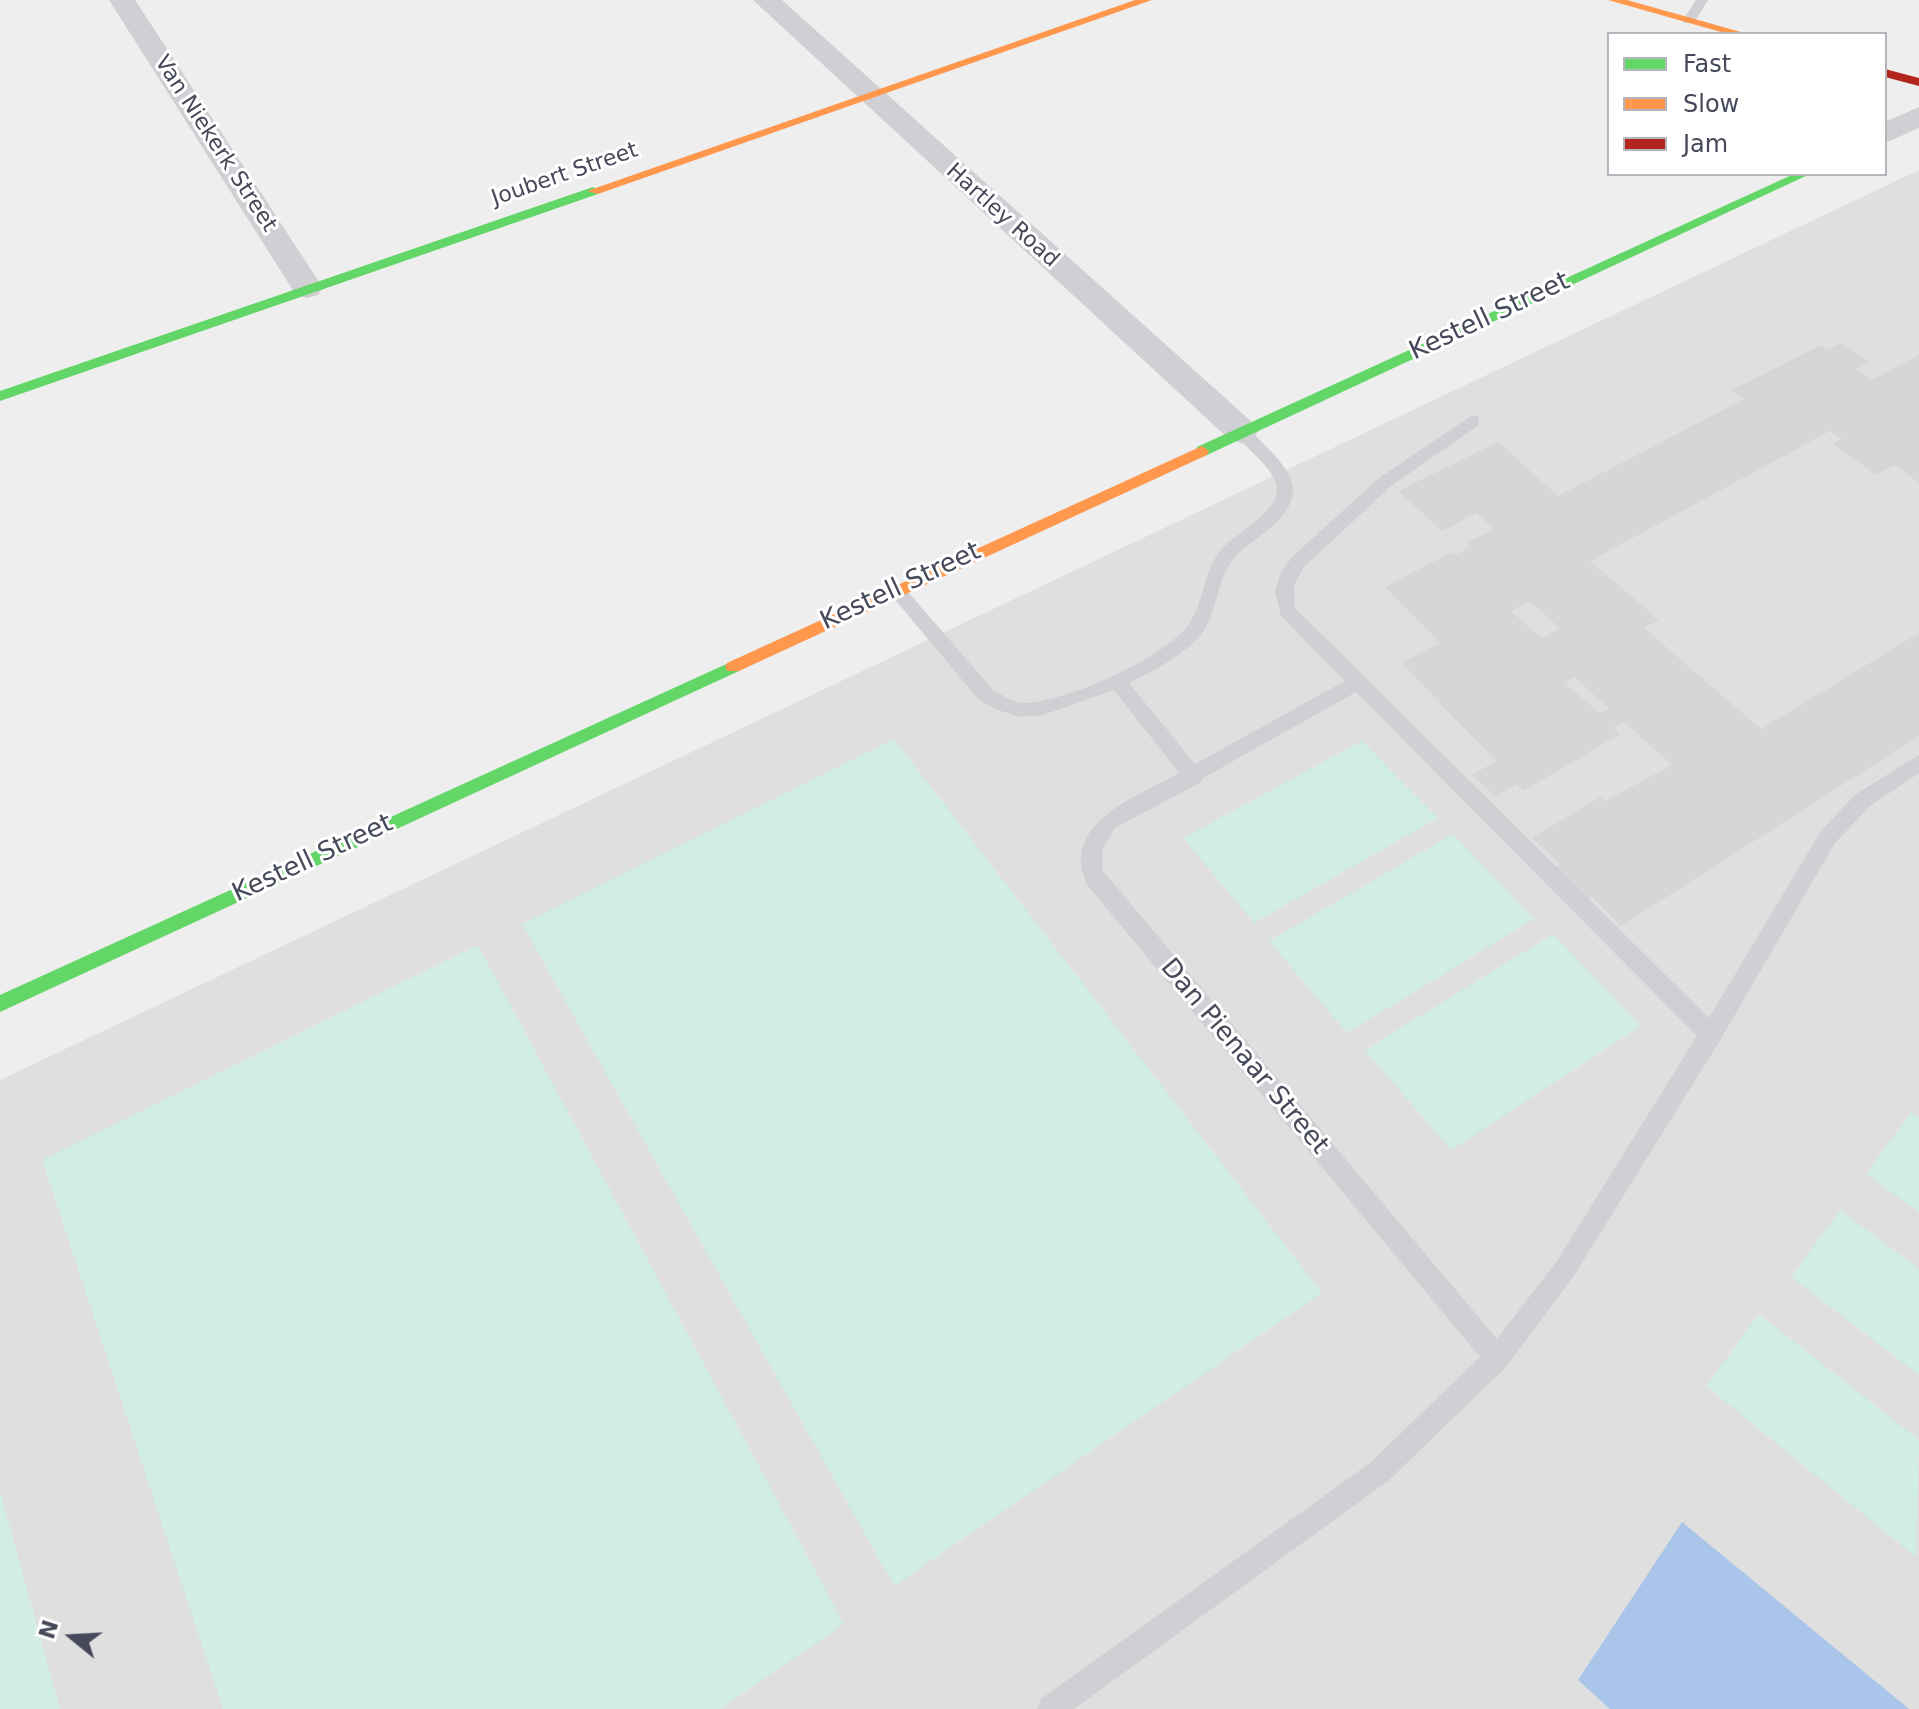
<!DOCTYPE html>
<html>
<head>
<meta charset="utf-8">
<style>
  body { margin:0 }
  #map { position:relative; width:1919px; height:1709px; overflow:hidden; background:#eee; font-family:"DejaVu Sans",sans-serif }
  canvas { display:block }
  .legend { position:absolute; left:1607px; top:32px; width:280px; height:144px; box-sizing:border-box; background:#fff; border:2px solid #b5b6bd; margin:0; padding:10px 14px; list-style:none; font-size:24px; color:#464959 }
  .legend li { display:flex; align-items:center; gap:16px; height:40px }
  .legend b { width:40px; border:2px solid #b5b6bd }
  .north { position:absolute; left:32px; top:1597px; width:80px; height:80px; -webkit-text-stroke:6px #fff; paint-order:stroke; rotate:288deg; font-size:22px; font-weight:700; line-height:32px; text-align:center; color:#464959 }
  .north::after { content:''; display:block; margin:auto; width:28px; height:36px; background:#464959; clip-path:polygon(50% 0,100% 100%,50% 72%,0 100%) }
</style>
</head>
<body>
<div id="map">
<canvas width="1919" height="1709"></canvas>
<ul class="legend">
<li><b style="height:10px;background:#63d668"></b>Fast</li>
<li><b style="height:10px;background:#ff974d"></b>Slow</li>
<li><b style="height:10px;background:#b3261e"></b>Jam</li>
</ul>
<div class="north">N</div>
</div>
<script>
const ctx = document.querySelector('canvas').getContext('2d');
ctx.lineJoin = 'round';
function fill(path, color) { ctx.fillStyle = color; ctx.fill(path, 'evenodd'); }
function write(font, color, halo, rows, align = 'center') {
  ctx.font = font + ' "DejaVu Sans",sans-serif'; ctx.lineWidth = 6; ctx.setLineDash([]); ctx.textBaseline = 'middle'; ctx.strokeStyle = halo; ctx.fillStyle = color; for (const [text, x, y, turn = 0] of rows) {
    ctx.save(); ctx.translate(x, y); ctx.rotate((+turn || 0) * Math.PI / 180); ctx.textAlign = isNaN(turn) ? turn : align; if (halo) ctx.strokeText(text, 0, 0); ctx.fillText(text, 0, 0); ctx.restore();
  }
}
fill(new Path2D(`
  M1919 170V1709H0V1080Z`), '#e0dfdf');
fill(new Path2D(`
  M894 739 1322 1293 894 1586 522 924Z
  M1362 741 1438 818 1254 923 1183 838Z
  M1453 834 1534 919 1347 1033 1269 941Z
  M1553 934 1641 1026 1451 1150 1365 1050Z
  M478 945 844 1624 720 1709H223L42 1160Z
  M1911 1112 1919 1117V1212L1866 1174Z
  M1840 1210 1919 1269V1375L1791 1277Z
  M1759 1314 1919 1440 1916 1557 1706 1386Z
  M0 1491 60 1709H0Z`), '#d2ede6');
fill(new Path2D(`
  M1682 1522 1909 1709H1610L1578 1680Z`), '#a9c5e9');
fill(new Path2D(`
  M1842 343 1870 362 1856 369 1872 380 1919 355V483L1895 465 1876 475 1833 444 1842 439 1830 431 1590 561 1659 620 1644 628 1761 729 1919 633V736L1621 926 1591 896 1587 899 1555 867 1560 864 1532 838 1600 797 1605 801 1672 765 1624 722 1613 728 1620 734 1524 791 1517 784 1495 797 1472 775 1496 761 1401 663 1440 643 1385 587 1452 552 1455 555 1471 546 1467 543 1494 529 1476 513 1442 531 1398 491 1498 442 1558 496 1744 399 1732 390 1821 345 1829 350ZM1529 601 1560 628 1542 638 1511 611ZM1574 677 1609 708 1600 713 1565 683Z`), '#d6d6d8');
fill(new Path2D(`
  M1696 0H1708L1694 23H1684L1683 20Z
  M1473 415 1479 417V425L1391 486 1304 567 1294 585 1295 608 1709 1018 1821 831 1856 794 1919 755V773L1870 806 1835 843 1719 1042 1573 1277 1506 1367 1388 1481 1074 1709H1037L1041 1699 1370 1463 1480 1357 1088 886C1057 824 1138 796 1179 773L1114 690 1043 715 1020 717 998 710 979 700 887 590 890 585H902L993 690C1003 696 1014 703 1026 703 1068 701 1165 658 1189 624 1204 602 1203 573 1220 551 1233 535 1278 512 1277 489 1275 467 1244 448 1233 431L1235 427H1247C1261 443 1293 467 1293 490 1293 520 1251 539 1234 558 1214 582 1219 618 1196 640 1177 659 1152 671 1129 683L1195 764 1345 681 1281 616 1275 591 1280 574 1292 557 1379 478ZM1356 692 1697 1036 1557 1261 1497 1339 1103 871 1102 850 1115 828 1201 782 1203 778Z`), '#cfcfd4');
fill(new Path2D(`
  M109 0H135L323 288 318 295 307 298 296 295Z
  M753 0H782L1253 423 1258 431 1253 439 1241 443 1229 439Z
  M1919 107V128L1885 143V122Z`), '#cfcfd4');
fill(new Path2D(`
  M1794 174H1810L1207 455 1202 456 1195 451 1197 447Z
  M593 187 599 191 598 194 0 401V391Z
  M733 661 739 663 741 667 739 671 0 1012V995Z`), '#63d668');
fill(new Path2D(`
  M1135 0H1152L598 194 587 191Z
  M1608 0H1627L1748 34H1728Z
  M1202 446 1209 451 1207 455 739 671H727L725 667 727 663Z`), '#ff974d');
fill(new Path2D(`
  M1885 69 1919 78V86L1885 77Z`), '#b3261e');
write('22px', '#464959', '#fff', [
  ["Van Niekerk Street",215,144,57],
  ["Joubert Street",565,175,-19],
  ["Hartley Road",1002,216,42]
]);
write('26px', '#464959', '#fff', [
  ["Kestell Street",1490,317,-25],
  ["Kestell Street",901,587,-25],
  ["Kestell Street",313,859,-25],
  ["Dan Pienaar Street",1244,1057,50]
]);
</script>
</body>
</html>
